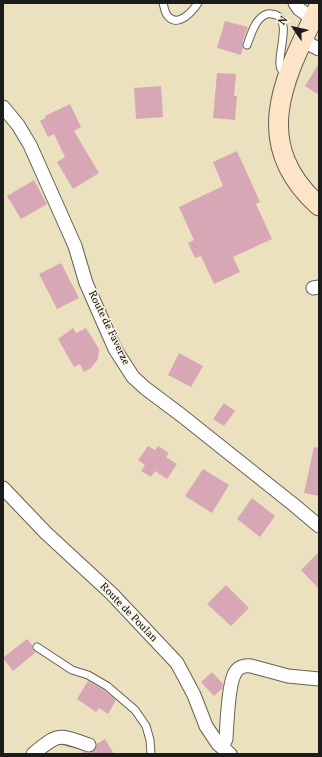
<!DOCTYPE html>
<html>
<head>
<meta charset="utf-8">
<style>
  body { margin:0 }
  #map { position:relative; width:322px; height:757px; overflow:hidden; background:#ebe1be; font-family:Vollkorn,serif }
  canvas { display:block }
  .frame { position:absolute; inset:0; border:4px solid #1c1c1c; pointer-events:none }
  .north { position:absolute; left:274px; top:8px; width:40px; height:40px; -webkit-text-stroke:3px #fcf5e5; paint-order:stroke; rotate:304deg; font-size:11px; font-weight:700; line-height:16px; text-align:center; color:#1c1c1c }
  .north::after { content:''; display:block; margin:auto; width:14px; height:18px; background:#1c1c1c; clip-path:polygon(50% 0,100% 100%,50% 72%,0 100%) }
</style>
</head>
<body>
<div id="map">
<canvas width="322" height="757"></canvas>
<div class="frame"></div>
<div class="north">N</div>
</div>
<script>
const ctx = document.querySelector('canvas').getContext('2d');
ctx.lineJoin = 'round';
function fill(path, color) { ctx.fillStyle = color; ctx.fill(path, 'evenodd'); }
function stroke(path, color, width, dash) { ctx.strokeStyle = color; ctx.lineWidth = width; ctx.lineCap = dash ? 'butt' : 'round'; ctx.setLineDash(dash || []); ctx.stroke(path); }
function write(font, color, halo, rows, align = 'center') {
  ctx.font = font + ' Vollkorn,serif'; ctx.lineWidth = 3; ctx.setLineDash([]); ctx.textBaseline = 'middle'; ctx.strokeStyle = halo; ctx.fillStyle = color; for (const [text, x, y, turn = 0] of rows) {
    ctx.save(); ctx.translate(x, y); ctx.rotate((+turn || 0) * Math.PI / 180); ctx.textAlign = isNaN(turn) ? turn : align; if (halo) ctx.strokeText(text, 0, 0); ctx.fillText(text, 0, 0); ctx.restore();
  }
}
fill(new Path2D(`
  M225 21 248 27 242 43 243 48 241 55 217 48Z
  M319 63V95L305 86Z
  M217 73 236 74 234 96H237L235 120 213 118Z
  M161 86 163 117 136 119 134 88Z
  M70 104 81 127 74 131 99 173 73 189 57 162 65 157 54 134 48 137 40 121 46 118 45 116Z
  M237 151 260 202 256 204 272 239 233 257 240 272 214 284 201 256 195 258 188 243 194 240 179 207 223 186 213 162Z
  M34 180 47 204 21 219 7 196Z
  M61 263 79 298 57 309 39 274Z
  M73 328 76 333 86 328 99 349 98 359 91 368 84 372 80 364 74 367 58 339Z
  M179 353 203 366 191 387 168 375Z
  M224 403 235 411 224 426 213 419Z
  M148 446 155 450 158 446 169 453 166 457 177 464 167 479 155 471 151 477 141 471 145 465 138 460Z
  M314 447 319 448V496L304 493Z
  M203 469 229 485 212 513 185 496Z
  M252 498 275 516 260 537 237 519Z
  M319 552V589L301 570Z
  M226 585 249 608 231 626 207 604Z
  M27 639 32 645 33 650 36 652 13 671 3 658Z
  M212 672 223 684 222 689 214 696 201 682Z
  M88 681 104 690 116 700 108 714 99 708 96 712 77 699Z
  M105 739 114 754H79L84 752 90 753 94 751 96 748 97 744Z`), '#d8a7b6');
const service = new Path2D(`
  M163 3C164 7 165 12 167 15 177 29 192 12 198 3
  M247 45C251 35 255 18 267 14 270 13 272 14 276 15 291 20 278 54 280 65 280 70 283 72 287 75
  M37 647 72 670 88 675 107 686 135 710 146 726 150 740 151 754`);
const minor = new Path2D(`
  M295 3 299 9 313 19
  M303 41 319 49
  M3 107 18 125 30 145 75 246 86 283 115 349 133 377 145 388 181 415 294 505 319 526
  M313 288 319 287
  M3 488 46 533 112 594 177 663 194 695 206 726 218 744 230 754
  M222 747 226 739C227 724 228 687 234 675 237 667 244 665 251 666L288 676 319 679
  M33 754C59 733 57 734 89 745`);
const secondary = new Path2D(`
  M319 6C285 77 248 142 319 206`);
stroke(service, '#646155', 9);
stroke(minor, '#646155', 15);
stroke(secondary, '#646155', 21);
stroke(service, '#fff', 7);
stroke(minor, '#fff', 13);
stroke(secondary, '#fee4c6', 19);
write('11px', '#1c1c1c', '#fcf5e5', [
  ["Route de Faverze",108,328,64],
  ["Route de Poulan",128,613,46]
]);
</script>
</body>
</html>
